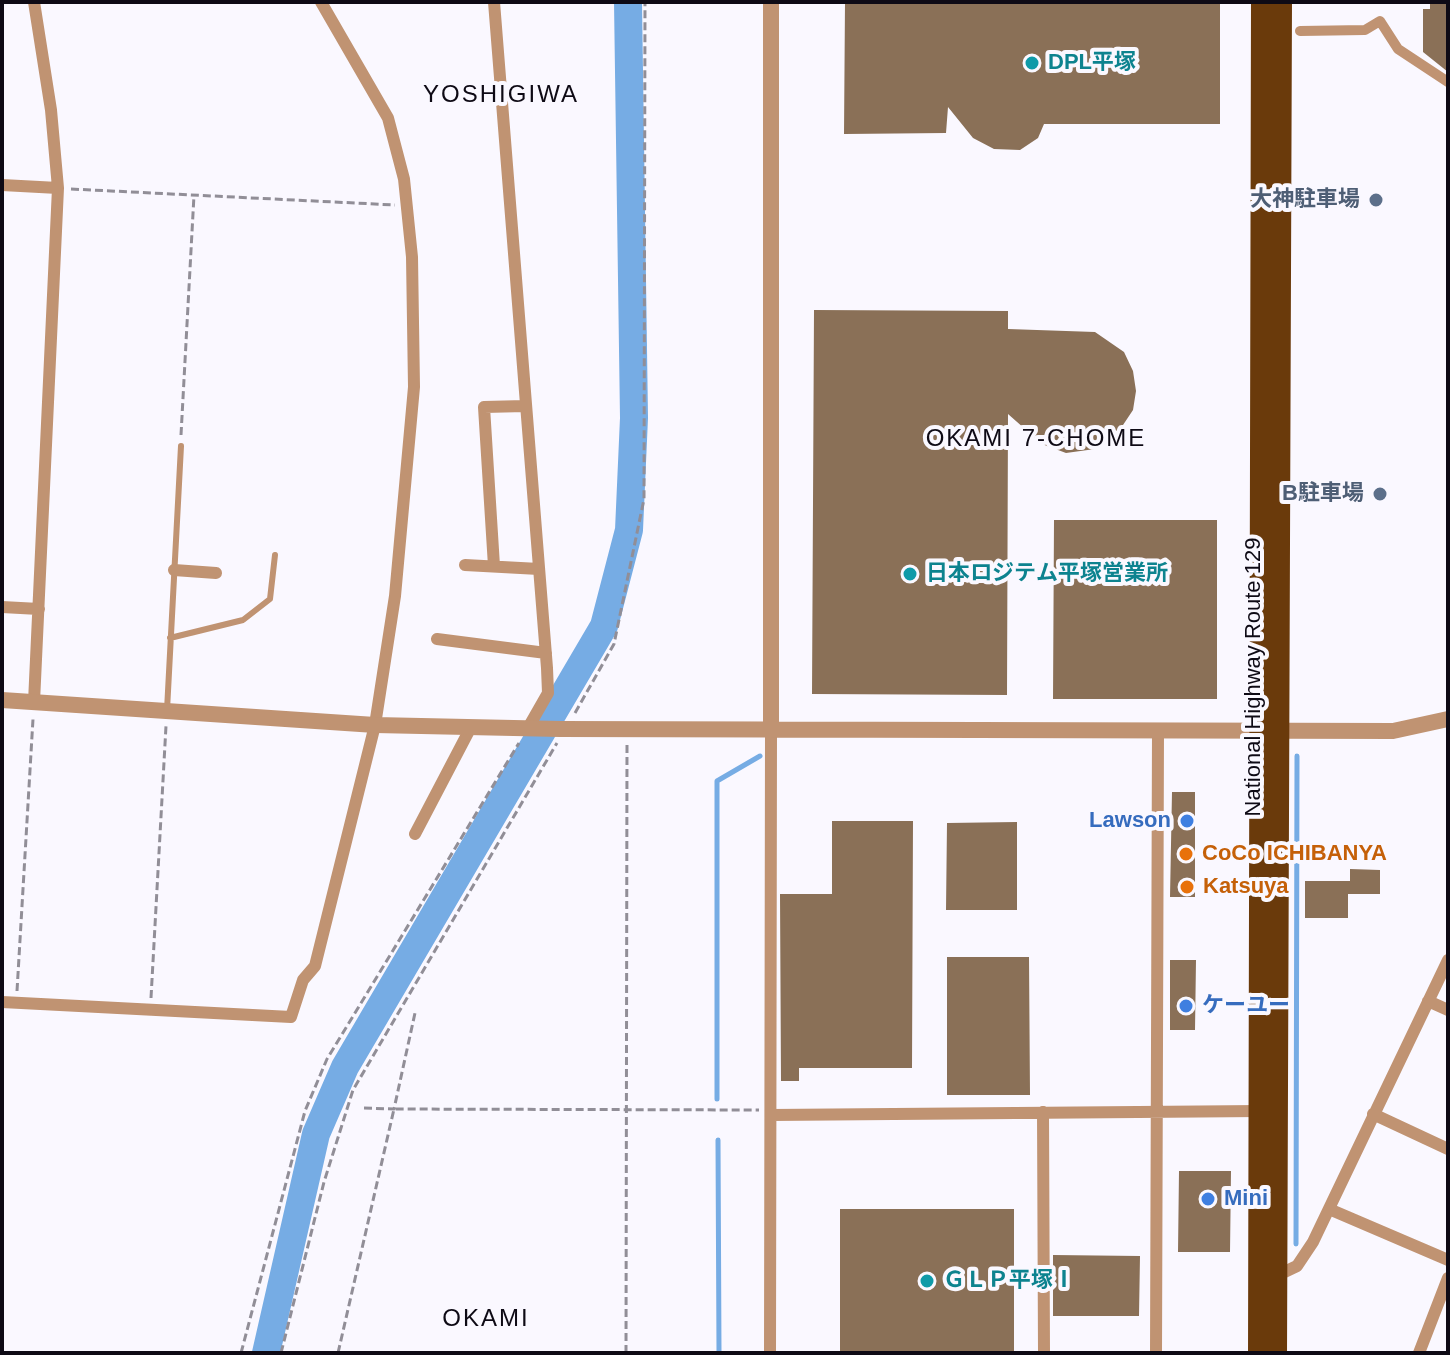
<!DOCTYPE html>
<html>
<head>
<meta charset="utf-8">
<style>
  body { margin:0 }
  #map { position:relative; width:1450px; height:1355px; overflow:hidden; background:#faf8ff; font-family:Arial,sans-serif }
  canvas { display:block }
  .frame { position:absolute; inset:0; border:4px solid #0e0a15; pointer-events:none }
</style>
</head>
<body>
<div id="map">
<canvas width="1450" height="1355"></canvas>
<div class="frame"></div>
</div>
<script>
const ctx = document.querySelector('canvas').getContext('2d');
ctx.lineJoin = 'round';
function stroke(path, color, width, dash) { ctx.strokeStyle = color; ctx.lineWidth = width; ctx.lineCap = dash ? 'butt' : 'round'; ctx.setLineDash(dash || []); ctx.stroke(path); }
function fill(path, color) { ctx.fillStyle = color; ctx.fill(path, 'evenodd'); }
function write(font, color, halo, rows, align = 'center') {
  ctx.font = font + ' Arial,"Noto Sans JP",sans-serif'; ctx.lineWidth = 8; ctx.setLineDash([]); ctx.textBaseline = 'middle'; ctx.strokeStyle = halo; ctx.fillStyle = color; for (const [text, x, y, turn = 0] of rows) {
    ctx.save(); ctx.translate(x, y); ctx.rotate((+turn || 0) * Math.PI / 180); ctx.textAlign = isNaN(turn) ? turn : align; if (halo) ctx.strokeText(text, 0, 0); ctx.fillText(text, 0, 0); ctx.restore();
  }
}
stroke(new Path2D(`
  M717 1099V781L760 756
  M718 1140 719 1353
  M1296 1244 1297 756`), '#76ace4', 5);
stroke(new Path2D(`
  M266 1353 316 1134 345 1067 604 626 629 530 634 418 628 2`), '#76ace4', 28);
fill(new Path2D(`
  M845 2H1220V124H1044L1038 138 1020 150 994 149 973 138 948 107 946 133 844 134Z
  M1430 2H1448V72L1423 52V9H1430Z
  M814 310 1008 311V329L1095 332 1124 352 1133 371 1136 391 1133 410 1113 440 1095 449 1066 453 1042 444 1008 414 1007 695 812 694Z
  M1054 520H1217V699H1053Z
  M1172 792H1195V897H1170Z
  M832 821H913L912 1068H799V1081H781L780 894H832Z
  M1017 822V910H946L947 823Z
  M1350 869 1380 870V894H1348V918H1305V881H1350Z
  M947 957H1029L1030 1095H947Z
  M1170 960H1196L1195 1030H1170Z
  M1179 1171H1231L1230 1252H1178Z
  M840 1209H1014V1353H840Z
  M1053 1255 1140 1256 1139 1316H1053Z`), '#8a7057');
stroke(new Path2D(`
  M71 189 395 205
  M181 435 194 195
  M575 713 614 644 644 499 645 2
  M17 991 33 719
  M151 998 166 726
  M364 1108 394 1109 415 1013
  M241 1353 305 1111 327 1059 519 743
  M281 1353 324 1182 353 1090 557 743
  M338 1353 394 1109 759 1110
  M626 1353 627 745`), '#918e97', 3, [8, 4]);
stroke(new Path2D(`
  M170 638 243 620 270 599 275 555
  M167 710 181 446`), '#c09372', 6);
stroke(new Path2D(`
  M1300 31 1365 30 1380 21 1398 49 1448 82`), '#c09372', 10);
stroke(new Path2D(`
  M34 2 51 110 58 188
  M494 2 547 668 548 693 528 728
  M2 185 58 188 34 702
  M465 565 539 569
  M494 566 484 407 525 406
  M174 570 216 573
  M2 607 39 609
  M437 639 546 653
  M415 834 471 727
  M1428 1001 1448 1010
  M2 1002 291 1017 303 980 315 966 375 725 395 596 414 387 412 257 404 179 388 118 321 2
  M1043 1112 1044 1353
  M1373 1114 1448 1149
  M771 1115 1260 1111
  M1329 1209 1448 1260
  M1276 1276 1297 1266 1313 1242 1448 960
  M770 1353 771 730
  M1156 1353 1158 730
  M1419 1353 1448 1278`), '#c09372', 12);
stroke(new Path2D(`
  M771 2V730
  M2 700 375 725 560 729 1393 731 1448 719`), '#c09372', 16);
stroke(new Path2D(`
  M1259 1353 1262 2
  M1276 1353 1281 2`), '#6a3a0b', 22);
for (const [x, y, r, color] of [
  [1032,63,8,"#0f9aa8"],
  [1376,200,8,"#5c6f8a"],
  [1380,494,8,"#5c6f8a"],
  [910,574,8,"#0f9aa8"],
  [1187,821,8,"#3f7fe0"],
  [1186,854,8,"#e8710a"],
  [1187,887,8,"#e8710a"],
  [1186,1006,8,"#3f7fe0"],
  [1208,1199,8,"#3f7fe0"],
  [927,1281,8,"#0f9aa8"]
]) { const dot = new Path2D(); dot.arc(x, y, r, 0, 2 * Math.PI); ctx.fillStyle = color; ctx.fill(dot); stroke(dot, '#faf8ff', 3); }
write('bold 22px', '#0d838f', '#faf8ff', [
  ["DPL平塚",1048,63],
  ["日本ロジテム平塚営業所",926,574],
  ["ＧＬＰ平塚Ⅰ",943,1281]
], 'left');
write('bold 22px', '#4e5e75', '#faf8ff', [
  ["大神駐車場",1360,200],
  ["B駐車場",1364,494]
], 'right');
write('22px', '#0e0a15', '#faf8ff', [
  ["National Highway Route 129",1254,677,-90]
]);
write('bold 22px', '#366cbe', '#faf8ff', [
  ["Lawson",1171,821,"right"],
  ["ケーユー",1202,1006],
  ["Mini",1224,1199]
], 'left');
write('bold 22px', '#c56008', '#faf8ff', [
  ["CoCo ICHIBANYA",1202,854],
  ["Katsuya",1203,887]
], 'left');
ctx.letterSpacing = '2px';
write('24px', '#0e0a15', '#faf8ff', [
  ["YOSHIGIWA",501,95],
  ["OKAMI 7-CHOME",1036,439],
  ["OKAMI",486,1319]
]);
ctx.letterSpacing = '0px';
</script>
</body>
</html>
